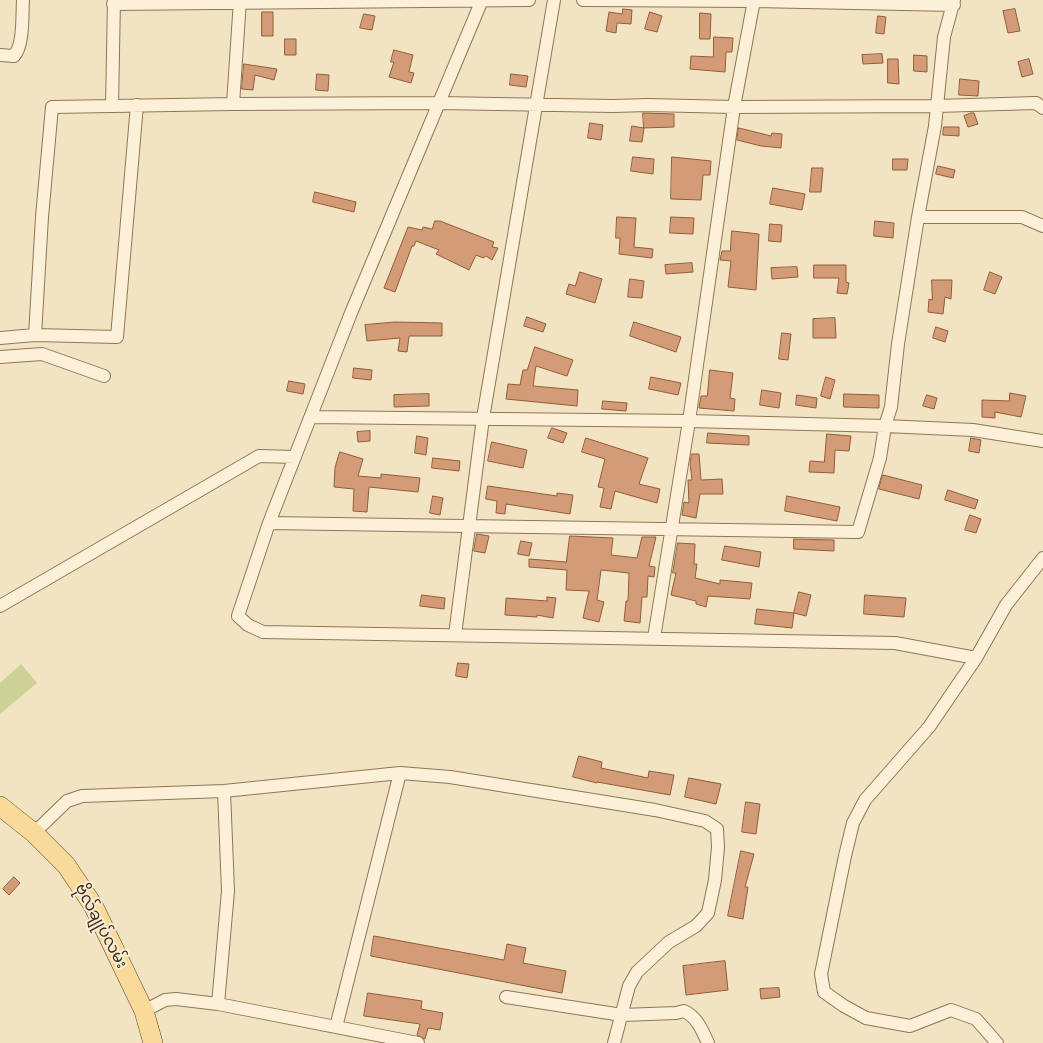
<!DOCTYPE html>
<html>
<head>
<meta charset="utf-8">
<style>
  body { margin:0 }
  canvas { display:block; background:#f2e4c3 }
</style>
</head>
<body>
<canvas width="1043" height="1043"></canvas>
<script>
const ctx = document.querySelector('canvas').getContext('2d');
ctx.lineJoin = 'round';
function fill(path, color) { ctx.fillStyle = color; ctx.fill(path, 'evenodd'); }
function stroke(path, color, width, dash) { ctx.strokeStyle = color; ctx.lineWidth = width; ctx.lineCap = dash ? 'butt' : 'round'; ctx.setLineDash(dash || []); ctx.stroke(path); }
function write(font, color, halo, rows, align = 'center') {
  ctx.font = font + ' Literata,"Noto Sans Myanmar",serif'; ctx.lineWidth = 4; ctx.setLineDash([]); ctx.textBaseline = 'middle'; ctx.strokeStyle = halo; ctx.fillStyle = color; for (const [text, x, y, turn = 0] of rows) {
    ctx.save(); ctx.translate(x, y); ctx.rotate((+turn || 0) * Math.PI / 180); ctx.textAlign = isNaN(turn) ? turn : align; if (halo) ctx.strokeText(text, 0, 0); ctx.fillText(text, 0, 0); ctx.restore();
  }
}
fill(new Path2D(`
  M21 664 37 683 0 714V683Z`), '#ccd296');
const building = new Path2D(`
  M623 9 632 10 631 24 617 23 616 33 606 31 609 12 622 14Z
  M1015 9 1020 31 1008 33 1003 11Z
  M262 12H273V36H262Z
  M650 12 662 16 657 32 645 29Z
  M700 13 711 14 710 39H700Z
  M364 14 375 16 372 30 360 28Z
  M878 16 886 17 884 34 876 33Z
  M714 37 733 38 732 52H726L725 72 690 69 691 56 713 57Z
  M285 39H296V55H285Z
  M394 50 413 55 409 72 414 73 411 83 389 77 394 62H391Z
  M882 54 883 63 863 64 862 55Z
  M914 55 927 56V72L914 71Z
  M888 59H898L899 84 888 83Z
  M1029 59 1033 74 1022 77 1018 62Z
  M244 64 277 69 274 80 255 75 253 90 242 89Z
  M317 74 329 75 328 91 316 90Z
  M511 74 528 76 526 87 510 85Z
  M960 79 979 81 978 96 959 95Z
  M643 113 674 114V127L644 128Z
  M971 113H974L978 124 968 127 964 116Z
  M590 123 603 125 601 140 588 138Z
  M632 126 644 128 642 142 630 141Z
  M944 127H959V136L943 135Z
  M739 128 771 136 772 133 782 134 781 148 761 146 737 140Z
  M633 157 654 159 653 174 631 171Z
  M672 157 711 161 710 175H703L701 200 671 199Z
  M893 159H908L907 170H893Z
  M938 166 955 170 953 178 936 174Z
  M812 168H823L821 192H810Z
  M773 188 805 194 802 210 770 204Z
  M315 192 356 202 354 212 313 202Z
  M617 217 636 218 634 247 653 249 652 258 619 254 620 238H616Z
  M671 217 694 218 693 234 670 233Z
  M435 221H440L494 242 492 247 498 248 492 260 486 256 483 258 476 255 469 270 436 254 439 250 416 241 414 246H412L395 292 384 288 408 227 422 230 423 227 432 229Z
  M875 221 894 223 893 238 874 236Z
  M770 224 782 225 781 242 769 241Z
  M732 231 759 234 756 290 728 287 731 261 720 260 722 251H730Z
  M692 263 693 272 666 274 665 265Z
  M814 265H846V282L849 283 847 294 837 293 839 278H814Z
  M797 267 798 277 772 279 771 268Z
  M580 272 602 279 595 303 566 294 569 284 575 286Z
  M990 272 1002 277 995 294 984 290Z
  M630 279 644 281 642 298 628 297Z
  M932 280H952L951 299 945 297 943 314 928 312 929 299 932 300Z
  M527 317 546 324 543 332 524 326Z
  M835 318 836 338H813V319Z
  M395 322 442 323V336H409L407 352 398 351 400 338 367 341 365 325Z
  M634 322 681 337 676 352 630 336Z
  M936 327 948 331 945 342 933 338Z
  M782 333 791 334 788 360 779 359Z
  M535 347 573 360 567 376 536 366 533 386 578 390 577 406 506 399 508 384 520 385 523 370H527Z
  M354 368 372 370 371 380 353 378Z
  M710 370 733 373 730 398 735 399 734 411 699 408 701 396H707Z
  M651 377 681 383 678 395 649 389Z
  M826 377 835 380 830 399 821 396Z
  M289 381 305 384 303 394 287 391Z
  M762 390 781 393 779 408 760 405Z
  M1010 393 1026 396 1021 417 995 412V418L982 417V400L1009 401Z
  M429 394V406L394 407V395Z
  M844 394 879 395V408L844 407Z
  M797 395 817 398 816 408 796 405Z
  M927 395 937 398 934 409 923 406Z
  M603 401 627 403 626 411 602 409Z
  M552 428 567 433 563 443 548 438Z
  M370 431V441L358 442 357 432Z
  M708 433 749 436V445L707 443Z
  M827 434 851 436 849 451 835 450 834 473 809 472 810 461 824 462Z
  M417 436 428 438 426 455 415 453Z
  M586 438 648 458 639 484 660 489 657 503 615 491 611 509 600 507 604 488 598 487 605 459 582 452Z
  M971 438 981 440 979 453 969 451Z
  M492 442 527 450 523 468 488 461Z
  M340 452 363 459 358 476 381 478V474L420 478 418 492 369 487 367 512 353 511 354 489 334 487 335 468Z
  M692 454H699L701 480 722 479 723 494H700L696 518 682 515 684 502 689 503 688 480H692L690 463Z
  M433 458 460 461 459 471 432 468Z
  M883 475 922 485 919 499 879 489Z
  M488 486 557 496V493L573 495 570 514 506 504 505 514 496 513 497 501 486 499Z
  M948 490 978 500 975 509 945 500Z
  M433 496 443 498 440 515 430 513Z
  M787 496 840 507 837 521 785 511Z
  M970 515 981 519 976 533 965 530Z
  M477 534 489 536 485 553 474 551Z
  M570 536 613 538 611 555 637 558 642 537H656L649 566 655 567 654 577 648 576 647 597H642L640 623 624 621 626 601H628L629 573 601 570 597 600 604 602 599 622 583 618 589 591 566 590 567 570 529 567V559L566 562Z
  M794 539 834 540V551L794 549Z
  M521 541 532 543 529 556 518 554Z
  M678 543 695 544 694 564H697L695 578 720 584V580L752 583 750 599 708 596 706 607 696 604V601L671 595 676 573H673Z
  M725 546 761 552 759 567 722 560Z
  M799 592 811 595 806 616 794 613Z
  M422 595 445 598 444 609 420 606Z
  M865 595 906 598 904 617 864 614Z
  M547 597 556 598 553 618 537 615V617L505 615 506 598 547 601Z
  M757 609 794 613 792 628 755 624Z
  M458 663 469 664 467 678 456 676Z
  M579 756 602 762 601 768 648 778 649 771 674 775 670 795 597 782V783L573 777Z
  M689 778 721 784 716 804 685 797Z
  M746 802 760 804 756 834 742 832Z
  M741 851 754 854 745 887H748L743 919 728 916Z
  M14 877 20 883 9 895 3 889Z
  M374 936 504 960 507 944 526 948 523 963 566 971 562 993 371 956Z
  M725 961 728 990 686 995 683 966Z
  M779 988 780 997 761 999 760 989Z
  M368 993 422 1001 421 1009 443 1013 440 1030 428 1028 425 1039 417 1035 420 1024 364 1016Z`);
fill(building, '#d49c76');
stroke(building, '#915c3b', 1);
const minor = new Path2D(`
  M240 0 233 104 439 103 613 106 648 105 734 107 937 106 1036 103 1043 108
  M482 0 351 313 269 523 238 616 248 625 263 632 895 643 976 658
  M583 0 754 1 954 5
  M113 4 529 0
  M0 55 14 56C24 45 22 15 23 0
  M112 106 114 0
  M918 217H1022L1043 226
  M35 335 42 217 52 107 233 104
  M0 338 35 335 117 337 137 105
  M0 357 42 354 104 376
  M311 417 689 421 885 426 973 430 1043 441
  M269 523 858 532 880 458 885 426 891 407 898 344 918 217 935 126 944 37 954 0
  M0 606 259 456 295 457
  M455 635 483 418 554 0
  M654 638 689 421 734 107 754 0
  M34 833 67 801 82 796 224 791 400 773 450 777 655 810 705 821 717 829 718 847 715 880 708 913 696 926 669 942 637 972 629 986 614 1043
  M506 997 622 1015 676 1013 684 1011C697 1017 702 1030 708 1043
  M218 1004 228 891 224 791
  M144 1011 165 1000 176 999 218 1004 418 1043
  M336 1027 400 773
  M997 1043 976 1019 951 1010 910 1026 866 1018 844 1006 824 992 821 974 845 856 853 823 865 800 929 727 976 658 1006 605 1043 558`);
const primary = new Path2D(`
  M0 806 34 833 66 865 93 905 144 1011 153 1043`);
stroke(minor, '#8f7558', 14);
stroke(primary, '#5d422c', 20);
stroke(minor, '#fcf1d8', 12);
stroke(primary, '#f9da98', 19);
write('16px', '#3e2d1d', '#f9eed4', [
  ["ဗိုလ်ချုပ်လမ်း",101,926,62]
]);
</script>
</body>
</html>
